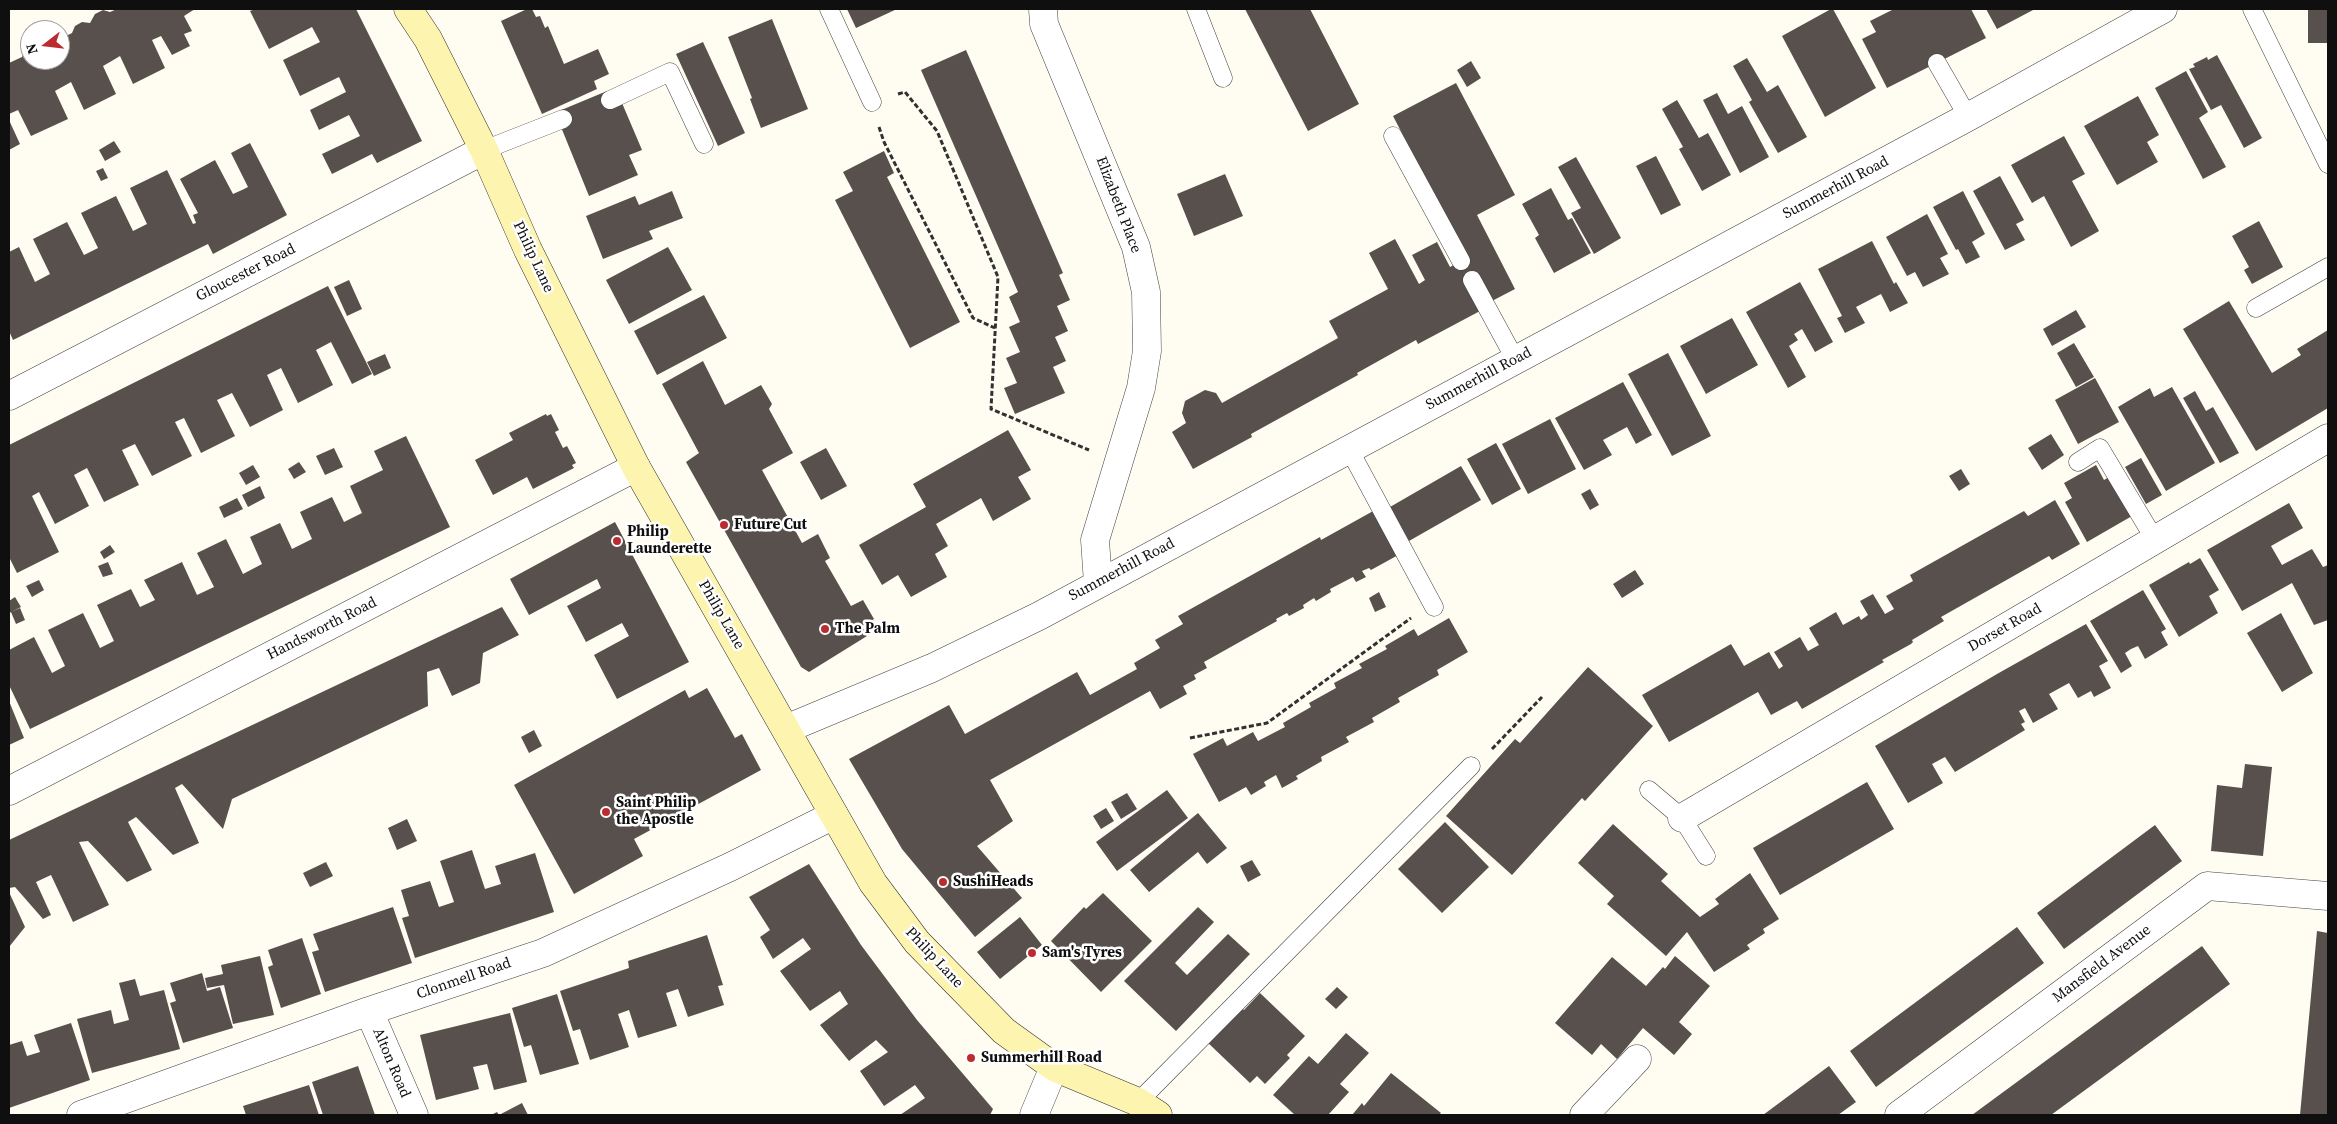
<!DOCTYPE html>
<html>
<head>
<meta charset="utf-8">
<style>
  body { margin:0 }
  #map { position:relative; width:2337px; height:1124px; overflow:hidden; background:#fffcf2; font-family:"Source Serif 4",serif }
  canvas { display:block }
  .frame { position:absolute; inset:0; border:10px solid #0f0f0f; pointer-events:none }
  .north { position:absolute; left:20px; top:20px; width:50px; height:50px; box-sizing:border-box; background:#fff; border:1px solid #9f9f9f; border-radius:50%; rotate:254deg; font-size:14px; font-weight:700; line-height:20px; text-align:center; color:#0f0f0f }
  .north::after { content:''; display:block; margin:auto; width:18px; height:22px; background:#bc2b30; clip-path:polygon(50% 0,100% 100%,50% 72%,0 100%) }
</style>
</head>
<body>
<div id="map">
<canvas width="2337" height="1124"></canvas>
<div class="frame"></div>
<div class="north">N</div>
</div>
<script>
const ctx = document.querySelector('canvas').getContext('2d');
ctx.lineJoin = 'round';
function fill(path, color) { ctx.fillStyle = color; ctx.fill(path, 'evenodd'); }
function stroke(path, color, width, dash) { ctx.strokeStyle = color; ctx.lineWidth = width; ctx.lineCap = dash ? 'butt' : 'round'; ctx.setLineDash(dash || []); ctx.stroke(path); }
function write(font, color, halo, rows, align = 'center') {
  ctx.font = font + ' "Source Serif 4",serif'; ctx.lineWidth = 5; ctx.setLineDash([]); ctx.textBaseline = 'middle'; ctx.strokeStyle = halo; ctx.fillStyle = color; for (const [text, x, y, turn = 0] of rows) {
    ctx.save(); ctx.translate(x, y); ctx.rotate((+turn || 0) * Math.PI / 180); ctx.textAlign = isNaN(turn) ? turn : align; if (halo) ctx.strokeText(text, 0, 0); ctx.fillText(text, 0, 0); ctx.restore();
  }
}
fill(new Path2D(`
  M117 9H195L184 16 192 31 184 34 190 46 172 55 161 36 152 40 165 68 133 84 120 56 110 62 103 66 116 94 84 110 71 82 55 91 68 119 31 136 18 110 9 114V63L22 57 25 50 30 48V60H60V39L72 33 75 26 82 22 90 23 95 14 103 10 110 12Z
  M255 9H356L422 141 377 163 372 154 332 174 322 154 360 136 349 115 319 130 310 110 346 92 339 77 300 96 283 60 320 42 312 27 269 49 250 11Z
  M527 9H532L536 17 540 16 545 28 548 26 564 64 598 49 609 74 594 81 597 89 542 114 501 21Z
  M847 9H897L856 28Z
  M1245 9H1310L1359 104 1308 131Z
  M1831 9H1833L1876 88 1825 117 1782 36Z
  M1894 9H1971L1986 38 1887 88 1862 39 1876 32 1870 21Z
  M1986 9H2035L1997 29Z
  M2308 9H2328V43H2308Z
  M772 19 808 109 761 128 750 99 752 98 728 37Z
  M703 42 745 133 718 146 676 54Z
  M966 50 1063 273 1059 275 1070 300 1057 306 1068 331 1055 337 1066 361 1053 367 1065 393 1015 414 1004 388 1017 383 1006 358 1020 352 1009 327 1020 322 1009 297 1018 292 921 70Z
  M2217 55 2262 138 2244 148 2221 105 2211 110 2189 69 2195 67 2193 64 2207 57 2208 60Z
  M1747 58 1767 92 1778 85 1807 137 1778 153 1749 102 1752 100 1733 66Z
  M1471 61 1481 78 1467 87 1457 70Z
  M2186 71 2208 112 2199 118 2226 167 2203 179 2155 88Z
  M1456 83 1515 195 1477 215 1515 289 1490 302 1480 311 1418 344 1416 340 1357 373 1358 375 1251 434 1252 437 1193 469 1172 432 1186 423 1182 413 1185 401 1205 390 1216 393 1222 403 1338 338 1329 321 1388 289 1369 253 1395 239 1419 284 1425 280 1412 255 1437 242 1450 267 1467 258 1393 116Z
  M607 91 613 106 622 103 642 150 629 155 638 175 589 196 561 127 566 125 559 111Z
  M1717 93 1728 114 1742 106 1769 157 1740 173 1703 100Z
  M2138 96 2159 135 2147 142 2158 162 2117 185 2084 126Z
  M1677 100 1699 138 1708 133 1731 175 1702 191 1679 149 1683 147 1662 109Z
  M9 120 20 144 9 150Z
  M2064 136 2085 174 2072 181 2099 231 2071 247 2044 196 2032 203 2011 165Z
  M114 141 121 152 105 161 99 150Z
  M250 143 287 215 213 254 208 244 13 340 9 331V252L19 247 35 282 50 274 33 239 67 222 84 255 98 248 81 213 116 196 133 231 147 224 130 188 167 170 193 224 196 223 193 215 198 213 180 179 215 160 233 194 242 190 248 187 231 153Z
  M884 151 894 173 887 177 960 322 910 348 835 200 853 191 843 172Z
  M1656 156 1681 205 1661 215 1636 166Z
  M1576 157 1621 238 1594 254 1571 213 1581 208 1558 167Z
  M103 168 108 178 101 181 96 171Z
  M1225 174 1243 216 1194 236 1177 194Z
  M2000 176 2024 220 2016 224 2025 240 2005 250 1973 191Z
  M1551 188 1568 220 1572 218 1591 253 1554 273 1535 238 1539 235 1522 204Z
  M672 191 683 218 649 231 653 239 603 259 586 216 635 196 639 205Z
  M1963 191 1985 234 1972 242 1980 257 1966 264 1958 249 1956 250 1933 207Z
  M1927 214 1948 254 1940 258 1949 274 1923 287 1915 272 1907 276 1886 237Z
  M2259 221 2283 267 2252 284 2244 270 2249 267 2232 236Z
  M1872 241 1894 284 1896 282 1908 303 1890 312 1881 294 1856 307 1865 323 1845 333 1837 318 1842 316 1818 269Z
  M668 247 692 290 629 324 606 280Z
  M349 280 362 309 347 316 334 287Z
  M1800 282 1833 342 1815 352 1802 329 1794 334 1798 340 1789 346 1806 377 1788 388 1746 312Z
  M328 286 372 374 352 384 331 342 316 350 333 385 298 403 281 368 267 375 283 410 250 427 232 393 217 400 235 436 201 453 184 418 175 422 192 456 152 476 135 444 122 450 139 485 104 502 87 468 74 475 89 506 55 524 39 492 32 496 59 552 17 573 9 557V445Z
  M704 295 727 338 657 375 634 331Z
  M2229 301 2272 373 2301 355 2297 349 2328 330V408L2256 451 2183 329Z
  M2076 310 2086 327 2052 346 2043 329Z
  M1732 318 1758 365 1706 394 1680 346Z
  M2074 343 2094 377 2076 387 2057 353Z
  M1668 353 1711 436 1672 456 1628 374Z
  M385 354 391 368 374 376 367 362Z
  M703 361 725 405 761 385 772 404 769 409 793 453 762 470 802 543 818 534 830 558 825 561 851 606 863 600 874 619 862 626 867 636 809 672 801 667 686 462 699 453 662 384Z
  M2095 378 2119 422 2078 444 2055 400Z
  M1623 382 1652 435 1636 444 1627 427 1603 440 1612 455 1584 470 1555 418Z
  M2172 387 2215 463 2166 491 2118 407 2150 388 2154 397Z
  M2195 391 2206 411 2213 407 2239 453 2220 463 2183 398Z
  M546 414 547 416 551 414 559 430 555 432 563 448 567 446 576 463 572 465 574 468 533 489 527 477 493 495 475 460 513 440 509 433Z
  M1550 419 1576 469 1528 494 1502 444Z
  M1008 430 1031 470 1018 477 1031 499 993 521 981 498 936 524 948 546 935 554 947 577 911 597 898 575 882 585 859 545 926 507 913 484Z
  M2051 434 2064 455 2042 470 2028 448Z
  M406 436 450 527 30 729 9 685V650L34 637 52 673 65 666 48 630 83 613 100 648 114 641 97 605 131 589 140 607 155 600 144 580 182 562 197 595 214 587 197 553 226 539 243 574 262 564 250 537 280 523 292 549 312 539 300 512 332 497 344 522 362 513 350 486 383 470 374 451Z
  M1496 443 1521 489 1492 505 1467 459Z
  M334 448 343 467 325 475 316 456Z
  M826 448 847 486 821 500 800 462Z
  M2141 458 2162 495 2146 504 2125 467Z
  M299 462 306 472 294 479 288 469Z
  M253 465 260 477 246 485 239 473Z
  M2096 465 2104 480 2109 477 2132 516 2087 542 2065 502 2072 498 2064 483Z
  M1461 466 1481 500 1409 541 1390 507Z
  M1961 469 1970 484 1959 491 1949 476Z
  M260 486 265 498 248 507 242 495Z
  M1590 489 1599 505 1590 510 1581 494Z
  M237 498 243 509 224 518 219 507Z
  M2055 500 2080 544 2052 560 2049 556 1941 617 1944 621 1912 640 1913 642 1911 644 1882 660 1884 662 1802 709 1797 701 1771 715 1758 692 1669 742 1642 695 1731 644 1744 666 1769 652 1779 669 1783 666 1774 652 1800 637 1808 651 1819 645 1809 628 1836 612 1843 625 1859 616 1861 620 1868 615 1860 601 1873 594 1885 614 1894 609 1886 596 1913 581 1910 575 2024 511 2028 516Z
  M2289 503 2303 528 2271 546 2282 565 2312 549 2323 567 2328 565V620L2314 625 2292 583 2242 611 2207 550Z
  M1375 510 1400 554 1371 570 1369 568 1362 571 1366 577 1356 582 1353 577 1330 589 1331 592 1316 601 1314 598 1303 605 1304 608 1289 616 1287 613 1276 619 1277 621 1204 662 1207 668 1194 675 1196 679 1183 686 1187 694 1160 709 1150 691 990 780 1013 821 977 846 1022 898 975 937 902 849 849 759 949 705 965 734 1077 672 1090 695 1137 669 1134 663 1160 648 1155 640 1183 624 1178 616 1320 537 1321 540Z
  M615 522 689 662 617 699 594 655 629 636 622 623 586 642 567 606 601 588 597 579 529 615 510 579Z
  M110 545 115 552 104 559 100 552Z
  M2200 558 2219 590 2209 596 2218 613 2179 637 2149 585 2189 562 2190 564Z
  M108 562 113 574 103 577 98 566Z
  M1635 570 1644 584 1622 598 1613 584Z
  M39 580 44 590 32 597 26 586Z
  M2143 590 2166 629 2161 632 2168 645 2145 659 2138 646 2131 649 2125 653 2132 666 2121 673 2090 621Z
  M1379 592 1386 607 1375 612 1369 598Z
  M15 597 21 607 9 613V601Z
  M502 607 519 635 483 653 480 683 452 696 439 668 427 672 428 706 232 799 223 829 182 784 175 788 199 843 173 855 136 817 128 822 152 870 127 882 88 841 79 842 109 905 73 922 51 875 36 882 51 915 43 919 15 887 9 888V840Z
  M20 608 25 620 16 624 11 612Z
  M2281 613 2313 673 2282 692 2247 633Z
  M1449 618 1468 652 1437 670 1439 675 1398 698 1400 702 1372 718 1374 722 1346 737 1349 742 1321 757 1322 761 1296 776 1298 779 1282 788 1276 775 1264 782 1266 786 1251 795 1246 787 1219 802 1193 754 1223 738 1227 746 1253 732 1258 741 1285 727 1283 723 1311 707 1309 703 1336 688 1334 683 1362 668 1359 664 1387 649 1385 646 1414 629 1418 636Z
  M2086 624 2108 661 2099 666 2111 688 2094 697 2091 691 2078 698 2069 683 2049 694 2058 709 2033 723 2025 708 2019 711 2025 722 2021 724 2025 730 1955 772 1945 757 1932 764 1943 783 1908 803 1875 746 1997 674Z
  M1588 667 1653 726 1585 801 1582 798 1512 875 1446 816 1515 739 1520 743Z
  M707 688 735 738 742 734 761 770 634 839 643 856 574 894 514 785 685 690 689 698Z
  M9 701 24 738 9 745Z
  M534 730 542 746 529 753 521 737Z
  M2245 764 2272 767 2263 856 2211 851 2217 785 2242 788Z
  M1867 782 1894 829 1780 895 1753 848Z
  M1167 790 1188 818 1117 871 1096 842Z
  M1127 793 1137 809 1121 819 1111 802Z
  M1106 808 1114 821 1101 829 1093 816Z
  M1198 813 1227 848 1207 864 1198 852 1149 892 1130 870Z
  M407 819 417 841 397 850 388 828Z
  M1445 822 1489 867 1442 913 1398 869Z
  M1613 824 1668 874 1661 881 1700 917 1719 904 1715 899 1750 873 1779 919 1763 929 1765 933 1747 945 1750 949 1714 972 1687 932 1666 956 1607 904 1614 896 1578 863Z
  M2155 825 2182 861 2064 949 2037 913Z
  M472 850 485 889 501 884 495 866 535 853 554 912 415 958 402 918 409 916 401 890 430 881 439 907 454 902 440 861Z
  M1252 860 1261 875 1248 882 1240 866Z
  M326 862 333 876 310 887 303 873Z
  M809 864 861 945 917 1020 993 1109 990 1115H900L925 1098 915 1085 884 1106 860 1071 888 1052 876 1040 849 1061 820 1025 848 1004 840 991 810 1011 780 971 811 949 803 938 773 959 760 937 770 930 749 897Z
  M9 892 25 927 9 947Z
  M1103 893 1152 941 1101 992 1051 941 1084 907 1086 909Z
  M393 907 412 963 325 992 312 952 319 950 313 934Z
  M1198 907 1214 922 1175 963 1187 975 1228 934 1250 954 1176 1031 1124 981Z
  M1020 917 1042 945 1000 979 977 952Z
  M2017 927 2044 963 1876 1087 1850 1051Z
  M2317 931 2328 933V1115H2300Z
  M707 935 723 985 718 986 724 1005 688 1017 678 989 666 993 677 1026 638 1038 629 1010 618 1014 629 1047 590 1060 580 1029 573 1031 560 991 629 968 628 961Z
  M302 938 321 994 281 1008 268 967 273 965 268 950Z
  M2202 946 2230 984 2051 1115H1972Z
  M260 956 274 1015 233 1024 224 985 207 988 205 978 223 974 221 965Z
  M1675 956 1710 986 1679 1022 1692 1034 1674 1055 1643 1028 1617 1059 1601 1044 1592 1055 1555 1023 1612 957 1646 986 1663 967 1665 969Z
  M202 973 207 991 220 987 233 1028 183 1043 170 1003 176 1001 170 983Z
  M135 979 140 996 164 990 180 1049 92 1073 77 1019 111 1010 114 1024 129 1020 119 983Z
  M1337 987 1348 997 1336 1009 1325 999Z
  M1260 993 1305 1036 1287 1055 1290 1058 1265 1084 1257 1076 1250 1083 1205 1040 1238 1005 1244 1010Z
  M557 994 579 1064 540 1075 531 1045 524 1047 512 1008Z
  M510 1013 527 1082 494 1090 487 1064 473 1067 479 1089 436 1100 420 1035Z
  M71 1023 90 1080 9 1108V1045L22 1041 27 1056 40 1052 34 1035Z
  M1346 1033 1369 1053 1340 1084 1349 1092 1328 1115H1295L1273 1095 1309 1056 1318 1064Z
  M358 1066 375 1115H323L312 1082Z
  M1829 1066 1856 1102 1838 1115H1763Z
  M1391 1073 1441 1113 1439 1115H1352L1362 1103 1364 1106Z
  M309 1085 319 1115H246L243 1106Z
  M522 1103 528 1115H491L497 1112 499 1115Z`), '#58504c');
const service = new Path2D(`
  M829 9 872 102
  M1196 9 1223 78
  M2252 9 2328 164
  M1937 63 1968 117
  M610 100 670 72 704 144
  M1393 136 1461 261
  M484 150 563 119
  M1472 280 1515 359
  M2256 308 2328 267
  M1349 449 1434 607
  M2078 462 2100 448 2155 540
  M1649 790 1682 818 1706 856
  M1138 1102 1471 766`);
const minor = new Path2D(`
  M1043 9 1044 24 1136 247 1146 292 1147 351 1141 388 1095 540 1098 583
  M9 396 484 150
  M786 729 932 668 1039 616 1968 117 2163 9
  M9 791 636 467
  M1682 818 2328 438
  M369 1011 414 1115
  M81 1115 369 1011 543 953 730 867 834 815
  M1034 1115 1054 1067
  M1584 1115 1637 1059
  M1899 1115 2207 886 2328 896`);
const secondary = new Path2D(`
  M408 9 428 39 484 150 528 250 636 467 873 883 917 942 1004 1031 1054 1067 1138 1102 1158 1115`);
stroke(service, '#424242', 19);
stroke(minor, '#424242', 29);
stroke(secondary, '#313131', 29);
stroke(new Path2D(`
  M898 94 905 92 937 131 998 277 991 409 1089 450
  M879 127 884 142 973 318 995 328
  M1190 738 1267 723 1411 618
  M1492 749 1542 697`), '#313131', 3, [5, 2.5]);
stroke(service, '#fff', 18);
stroke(minor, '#fff', 28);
stroke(secondary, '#fcf4af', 28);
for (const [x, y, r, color] of [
  [724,525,5,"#bc2b30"],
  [617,541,5,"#bc2b30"],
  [825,629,5,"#bc2b30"],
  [606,812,5,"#bc2b30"],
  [943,882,5,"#bc2b30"],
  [1032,953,5,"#bc2b30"],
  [971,1058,5,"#bc2b30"]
]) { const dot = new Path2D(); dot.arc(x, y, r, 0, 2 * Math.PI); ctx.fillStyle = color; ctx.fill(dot); stroke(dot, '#fff', 2); }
write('15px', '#0f0f0f', '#fff', [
  ["Summerhill Road",1836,188,-28],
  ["Elizabeth Place",1118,205,69],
  ["Philip Lane",533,257,65],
  ["Gloucester Road",246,273,-27],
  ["Summerhill Road",1479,379,-28],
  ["Summerhill Road",1122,570,-28],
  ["Philip Lane",721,615,60],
  ["Dorset Road",2005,628,-30],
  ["Handsworth Road",322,629,-27],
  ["Philip Lane",934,958,47],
  ["Mansfield Avenue",2102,964,-37],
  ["Clonmell Road",464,979,-19],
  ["Alton Road",391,1063,67]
]);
write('bold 15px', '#0f0f0f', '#fff', [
  ["Future Cut",734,525],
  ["Philip",627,532],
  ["Launderette",627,549],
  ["The Palm",835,629],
  ["Saint Philip",616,803],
  ["the Apostle",616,820],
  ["SushiHeads",953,882],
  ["Sam's Tyres",1042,953],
  ["Summerhill Road",981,1058]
], 'left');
</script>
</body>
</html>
